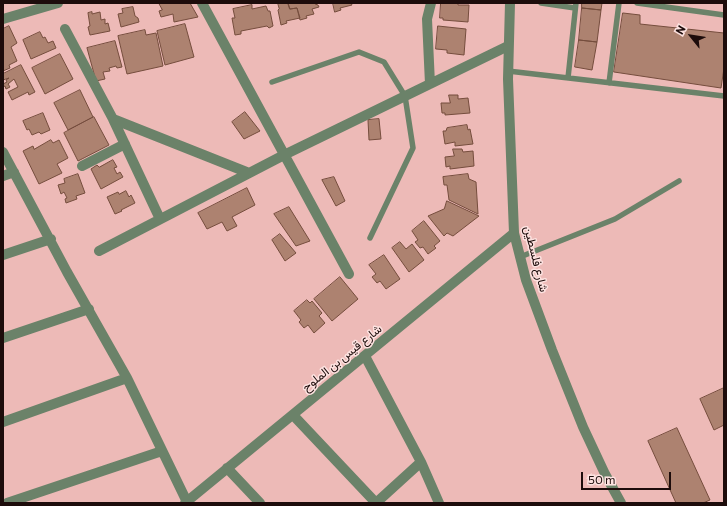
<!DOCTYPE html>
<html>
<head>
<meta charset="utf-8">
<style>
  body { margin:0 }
  #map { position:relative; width:727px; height:506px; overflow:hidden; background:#edbab7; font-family:Commissioner,sans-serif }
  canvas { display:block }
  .frame { position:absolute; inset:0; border:4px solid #1d0c0b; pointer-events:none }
  .north { position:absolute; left:671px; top:16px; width:40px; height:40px; -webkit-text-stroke:3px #fde2e0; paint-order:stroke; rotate:300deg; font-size:11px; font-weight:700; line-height:16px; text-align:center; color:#1d0c0b }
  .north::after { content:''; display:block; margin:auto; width:14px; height:18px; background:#1d0c0b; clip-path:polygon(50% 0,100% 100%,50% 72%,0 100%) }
  .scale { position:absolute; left:581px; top:472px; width:90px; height:18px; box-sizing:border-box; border:2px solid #1d0c0b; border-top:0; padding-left:5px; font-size:12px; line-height:14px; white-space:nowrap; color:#1d0c0b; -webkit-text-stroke:3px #fde2e0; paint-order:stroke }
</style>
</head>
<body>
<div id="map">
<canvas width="727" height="506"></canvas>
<div class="frame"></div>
<div class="north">N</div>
<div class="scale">50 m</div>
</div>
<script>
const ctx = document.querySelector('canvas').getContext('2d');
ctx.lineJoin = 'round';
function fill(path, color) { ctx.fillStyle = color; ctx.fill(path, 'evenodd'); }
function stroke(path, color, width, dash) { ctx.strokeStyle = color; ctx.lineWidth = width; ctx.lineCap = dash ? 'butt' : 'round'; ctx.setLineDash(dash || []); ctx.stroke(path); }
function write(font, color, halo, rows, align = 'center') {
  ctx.font = font + ' Commissioner,Vazirmatn,sans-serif'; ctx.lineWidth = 3; ctx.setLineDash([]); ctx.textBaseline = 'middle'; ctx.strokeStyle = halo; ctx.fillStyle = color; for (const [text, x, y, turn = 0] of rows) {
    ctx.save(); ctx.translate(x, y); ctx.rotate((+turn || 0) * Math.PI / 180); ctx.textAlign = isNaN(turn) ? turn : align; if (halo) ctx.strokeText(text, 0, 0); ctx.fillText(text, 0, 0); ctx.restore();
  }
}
const building = new Path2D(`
  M159 3H190L198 17 174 22 173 14 161 17 159 11 162 10Z
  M278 3H288L290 9 297 8 300 18 286 21 287 23 281 25 278 10 279 9Z
  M288 3H315V4L318 5 319 7 312 9 314 14 306 16 307 18 300 20 297 8 290 9Z
  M333 3H351L352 5 340 8 341 10 335 12Z
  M441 3H458V5H469L468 22 443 20V18H440Z
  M582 3H602L601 10 582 8Z
  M252 5V9L266 6 268 11H270L273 26 269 28 267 26 241 31V34L235 35 232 18H235L233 9Z
  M133 7 135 16 138 18 139 22 121 27 118 14 123 13 122 9Z
  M582 8 601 10 597 42 579 40Z
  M92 12V14L100 12 101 20 105 19V24L108 23 110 31 90 35 88 27 90 26 88 13Z
  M623 13 640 15V24L724 33V68L721 88 614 72Z
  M185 24 194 57 165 65 157 31Z
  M9 26 17 43 11 47 17 61 9 65 10 68 3 71V29Z
  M438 26 466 29 464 55 447 53V50L436 49Z
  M145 30 146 35 156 33 163 66 127 74 118 36Z
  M40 32 43 38 45 37 48 43 53 41 56 48 31 59 23 40Z
  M579 40 597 42 592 70 575 67Z
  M115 41 122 67 117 68 116 66 109 68 110 71 103 72 105 79 96 81 87 48Z
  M60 54 73 79 45 94 32 68Z
  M21 65 35 92 29 95 28 92 12 100 8 92 18 87 14 79 8 84 10 87 6 89 5 86 3 87V84L7 82 6 80 9 78 3 80V74Z
  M80 90 93 117 68 130 54 103Z
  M449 95H458V99L468 98 470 113 445 115V113H442L441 103H450Z
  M245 112 260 131 244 139 232 122Z
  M43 113 50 130 41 134 39 132 32 135 29 129 27 130 23 121Z
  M94 117 109 145 78 161 64 133Z
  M379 119 381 139 369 140 368 120Z
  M467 125 468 130 470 129 473 144 455 146V142L445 144 443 131H446L447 128Z
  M51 140 53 143 59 140 68 158 57 164 62 173 39 184 23 151 33 146 34 149Z
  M453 149H462L463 152 473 151 474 166 450 169V166L446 167 445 157 454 156Z
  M113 160 117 167 114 168 117 174 120 172 123 177 101 189 91 169 97 165 99 167Z
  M78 174 85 193 76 196 77 199 66 203 65 199 67 198 64 192 61 194 58 185 65 183 64 179Z
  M468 174 469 179 476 182 478 214 449 200 447 185H444L443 177Z
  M334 177 345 201 336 206 322 180Z
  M247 188 255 205 232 217 237 226 227 231 222 222 207 229 198 213Z
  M126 191 129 197 131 195 135 203 121 210 122 211 115 214 107 197 118 192 119 194Z
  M447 201 479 216 453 236 447 233 444 236 428 216 444 209Z
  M289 207 310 241 296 246 274 214Z
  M424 221 440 241 434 246 436 248 428 254 423 247 420 248 415 242 418 240 412 231Z
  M280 234 296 253 285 261 272 240Z
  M400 242 406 249 412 244 424 260 409 272 392 248Z
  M384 255 400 279 386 289 380 281 377 283 372 277 376 274 369 265Z
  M340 277 358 299 332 321 314 299Z
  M307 300 310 303 312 301 322 313 319 316 325 323 314 333 308 325 304 328 299 322 301 320 294 311Z
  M724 388V425L714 430 700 399Z
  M677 428 710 500 703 503H676L648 441Z`);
fill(building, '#ad8270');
stroke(building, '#754d3d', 1);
stroke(new Path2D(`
  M541 3 575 8
  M637 3 724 15
  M508 71 724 96
  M568 78 576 3
  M272 82 359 52 384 62 405 96 413 148 370 238
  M609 83 619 3
  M520 257 615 219 679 181`), '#6b8269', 5.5);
stroke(new Path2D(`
  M202 3 349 274
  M3 19 58 3
  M65 29 113 119 160 219
  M430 84 427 19 431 3
  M113 119 249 173
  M3 152 67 272 127 378 187 502
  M82 166 125 144
  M3 176 14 172
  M99 251 284 155 508 46
  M3 255 51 239
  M3 338 89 309
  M365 356 421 462 439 503
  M293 415 376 503
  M3 422 127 378
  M227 468 260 503
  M7 503 162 451
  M185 503 514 233
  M376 503 421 462`), '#6b8269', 10);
stroke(new Path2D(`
  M510 3 508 79 514 233 526 280 552 350 583 427 605 474 621 503`), '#6b8269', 10);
write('12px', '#1d0c0b', '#fde2e0', [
  ["شارع فلسطين",536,259,76],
  ["شارع قيس بن الملوح",342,358,-39]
]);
</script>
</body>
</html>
